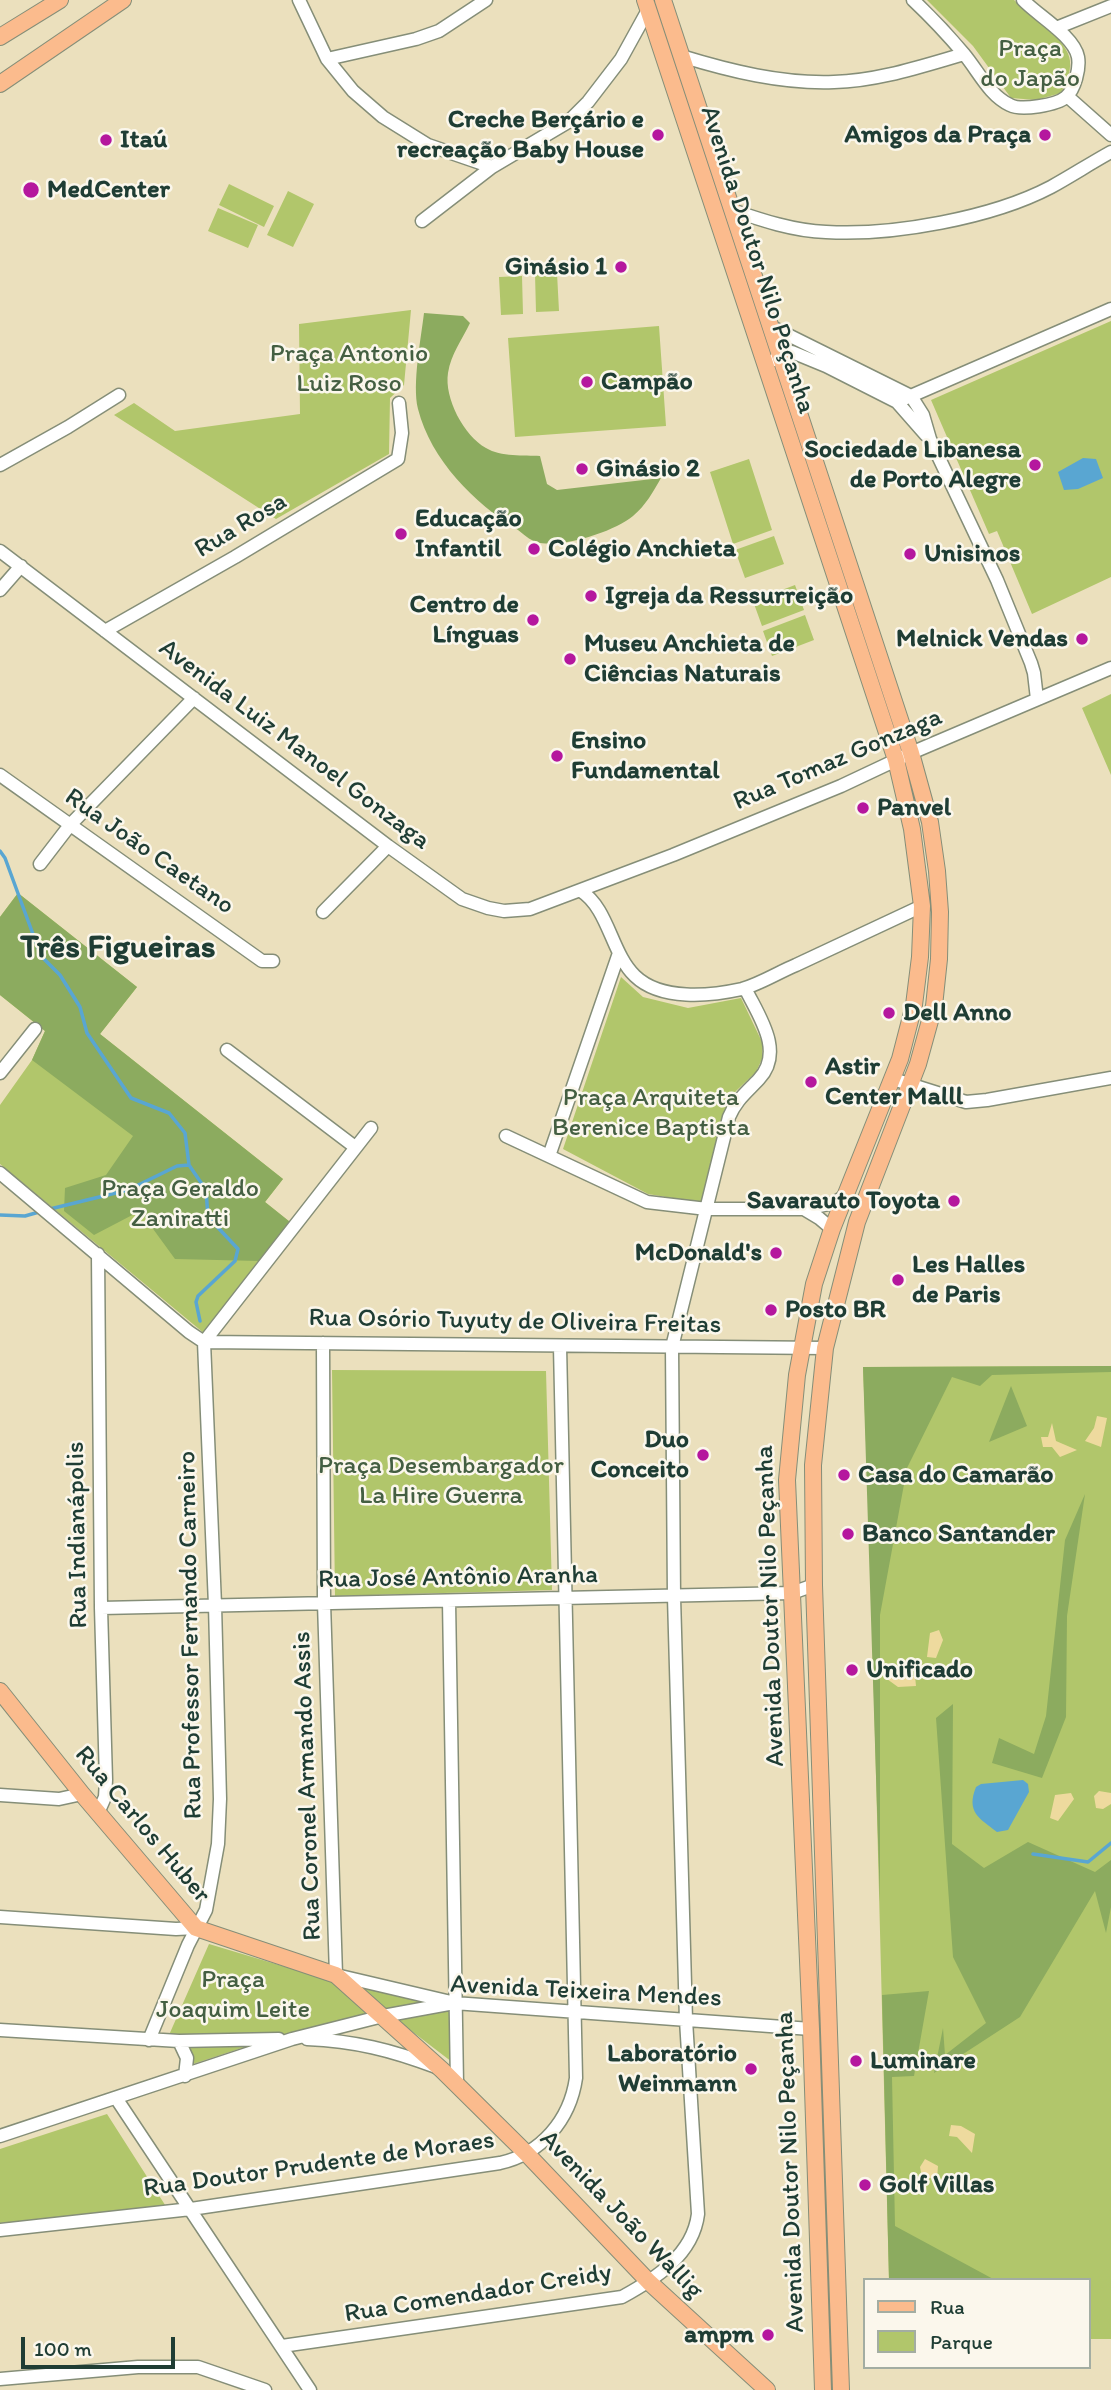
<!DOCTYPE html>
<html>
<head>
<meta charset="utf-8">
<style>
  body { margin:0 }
  #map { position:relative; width:1111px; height:2390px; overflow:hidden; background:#ebe0bd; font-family:Itim,sans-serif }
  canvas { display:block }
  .legend { position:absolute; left:863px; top:2278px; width:228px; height:91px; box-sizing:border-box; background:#fbf7ec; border:2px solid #a3ada2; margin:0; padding:9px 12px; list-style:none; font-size:21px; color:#1f3d34 }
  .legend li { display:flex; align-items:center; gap:14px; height:35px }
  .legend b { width:35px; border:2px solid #a3ada2 }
  .scale { position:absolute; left:21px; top:2337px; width:154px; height:32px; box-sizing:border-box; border:4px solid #1f3d34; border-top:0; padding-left:9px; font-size:21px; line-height:24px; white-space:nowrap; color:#1f3d34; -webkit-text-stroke:5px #fbf7ec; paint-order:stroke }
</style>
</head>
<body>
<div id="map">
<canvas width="1111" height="2390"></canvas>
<ul class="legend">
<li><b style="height:9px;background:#fbbb8d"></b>Rua</li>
<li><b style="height:19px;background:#b1c66b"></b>Parque</li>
</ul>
<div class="scale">100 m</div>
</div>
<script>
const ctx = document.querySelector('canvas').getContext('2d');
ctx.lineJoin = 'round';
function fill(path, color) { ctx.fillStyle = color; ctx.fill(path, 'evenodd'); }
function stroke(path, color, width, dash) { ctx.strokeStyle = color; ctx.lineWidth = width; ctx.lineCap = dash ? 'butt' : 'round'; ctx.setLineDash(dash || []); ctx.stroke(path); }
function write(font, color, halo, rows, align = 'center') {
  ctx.font = font + ' Itim,sans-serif'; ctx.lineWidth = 5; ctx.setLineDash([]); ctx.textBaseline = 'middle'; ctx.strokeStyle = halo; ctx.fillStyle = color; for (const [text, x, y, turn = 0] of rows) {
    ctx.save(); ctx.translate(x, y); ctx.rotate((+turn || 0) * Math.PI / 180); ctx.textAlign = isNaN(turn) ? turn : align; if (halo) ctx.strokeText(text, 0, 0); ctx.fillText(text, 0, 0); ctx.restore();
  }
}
fill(new Path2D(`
  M927 0H1014C1030 14 1069 41 1070 61 1071 73 1066 84 1061 93L1036 100 1011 98 973 46Z
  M229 184 274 206 264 227 219 205Z
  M288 191 314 204 293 247 267 235Z
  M218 208 258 225 248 248 208 231Z
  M557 273 559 311 536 312 535 274Z
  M522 276 523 314 501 315 499 277Z
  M411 310 404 385 390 398 389 454 276 519 114 415 134 403 175 431 300 414 299 324Z
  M1111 321V577L1032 614 997 531 989 534 931 400Z
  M659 326 666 426 515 437 508 338Z
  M749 459 772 530 733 544 710 472Z
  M774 536 784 564 745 578 735 550Z
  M795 585 804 610 762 626 753 601Z
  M805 615 814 640 772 656 763 631Z
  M1111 694V775L1082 708Z
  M18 893 137 987 100 1034 283 1179 265 1202 290 1222 205 1334 0 1164V1105L32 1060 45 1031 0 995V917Z
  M621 977 643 997 688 1008 741 998 763 1044 762 1059 756 1072 736 1091 725 1110 703 1203 648 1194 563 1149Z
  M1111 1366V2339H1088V2280H889L870 1544 863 1367Z
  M332 1370 546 1371 552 1590 335 1596Z
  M209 1944 329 1980 370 2013 282 2038 169 2035Z
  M348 1981 440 2002 385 2012Z
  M450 2010 452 2062 392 2016Z
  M187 2044 248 2046 193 2064 191 2052Z
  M107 2114 167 2208 0 2223V2149Z`), '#b1c66b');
fill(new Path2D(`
  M424 313 463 316 470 323C462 340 451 354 448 373 444 398 464 436 486 448 501 457 524 455 540 456L547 484 557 490 661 478C653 492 646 505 633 516 614 532 560 549 536 542 530 540 523 534 518 530 474 503 431 460 418 409 412 384 421 339 424 313Z
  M18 893 137 987 100 1034 283 1179 265 1202 290 1222 260 1261 175 1259 140 1211 94 1235 64 1211 65 1188 106 1175 133 1136 32 1060 45 1031 0 995V917Z
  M1111 1366V1372L992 1375 980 1386 952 1377 907 1468 880 1615V1902L863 1367Z
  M1011 1386 1027 1426 989 1442Z
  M1085 1494 1067 1616 1066 1717 1042 1778 992 1763 999 1738 1034 1754 1046 1716 1065 1540Z
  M953 1704 952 1844 984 1868 1028 1842 1095 1872 1111 1860V1907L1106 1933 1095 1891 1020 2017 934 2073 943 2028 945 2055 986 2023 953 1957 936 1718Z
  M929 1991 914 2076 892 2077 895 2226 995 2280H889L882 1995Z`), '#8cab5f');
fill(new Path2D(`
  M1097 1416 1107 1418 1101 1447 1085 1441 1094 1428Z
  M1052 1423 1056 1441 1077 1450 1060 1457 1052 1447H1043L1041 1437H1048Z
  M939 1630 943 1640 936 1658 927 1657 930 1633Z
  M889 1672 915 1676 916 1686 898 1687 887 1679Z
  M1099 1791 1111 1793V1804L1103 1809 1096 1808 1094 1796Z
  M1071 1793 1074 1799 1058 1821 1050 1818 1055 1795Z
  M951 2125 961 2126 975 2134 972 2153 957 2137 949 2136Z
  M925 2159 938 2166 937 2179 922 2177 920 2167Z`), '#eeda9e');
fill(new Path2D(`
  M1083 458 1096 459 1103 478 1078 489 1064 490 1058 472Z
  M1023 1780 1028 1784 1029 1792 1008 1830 997 1832C979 1818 966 1812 976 1787L981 1784Z`), '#59a6d2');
stroke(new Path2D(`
  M0 851 5 858 41 956 60 975 80 1007 87 1033 131 1098 169 1113 185 1133 189 1165
  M50 1209 128 1190 177 1166 189 1165 206 1190 208 1217 238 1249 235 1261 198 1296 196 1302 200 1321
  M0 1215 25 1216 39 1212
  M1033 1854 1088 1862 1111 1843`), '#59a6d2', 3.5);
const minor = new Path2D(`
  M299 0 327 59 353 91 383 117 428 145 492 167
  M913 0C931 17 948 35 964 54 979 72 989 95 1010 105 1021 111 1057 105 1066 97 1075 89 1080 68 1078 57 1074 36 1037 15 1023 0
  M1056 28 1111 6
  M681 56C730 71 782 84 834 82 878 81 922 66 964 54
  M327 59 416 39 439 31 486 0
  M1067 96 1111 135
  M732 210C761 220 794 231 826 232 892 236 992 218 1051 187 1071 176 1091 163 1111 152
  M422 221 492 167 568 122 588 102 621 59 648 10
  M770 326 911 396 923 415 930 439 997 580 1031 663 1034 673 1037 699
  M774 360 783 353 792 352 826 366 897 402 926 435
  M897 402 1111 309
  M0 465 68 427 119 395
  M0 551 388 846 462 899 488 908 504 911 530 909 673 855 841 786 911 753 1111 668
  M0 590 21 566
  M105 631 235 557 398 459 402 433 399 403
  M0 775 262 961H273
  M40 864 70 825 194 698
  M581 891C609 909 611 953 635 976 661 1001 710 996 742 989 760 984 779 972 796 965 838 945 880 926 922 906
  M323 912 388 846
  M227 1050 355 1147
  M0 1073 35 1029
  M893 1079 966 1102 987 1100 1111 1078
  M506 1136 647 1202 707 1209H804L834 1203 846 1195
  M549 1156 619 953
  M0 1173 189 1332 204 1342
  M804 1209 819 1218 832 1229
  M98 1254 101 1608 106 1780 105 1797 98 1813
  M204 1342 825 1348
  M204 1342 371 1128
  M323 1343 324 1603 336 1975 451 2002
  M449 1601 457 2084
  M101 1608 792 1593 814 1585
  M0 1795 59 1799 82 1794
  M0 1917 176 1929 196 1928
  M0 2030 179 2041 279 2039
  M307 2039C355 2041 391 2050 436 2067
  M149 2040 188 1945 206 1910 218 1844 220 1799 215 1605 204 1342
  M179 2041 187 2058 185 2076
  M116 2098 310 2390
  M0 2136 292 2039 383 2016 454 2003 811 2029
  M0 2230 191 2209 500 2163C541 2154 570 2120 576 2078L560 1346
  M282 2346 622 2297C655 2279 693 2255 698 2214L686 2020 674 1597 672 1347 729 1117C736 1100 747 1092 759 1079 785 1051 758 1015 745 988
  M0 2379 138 2367H198L265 2390`);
const major = new Path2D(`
  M645 0 896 760 912 829 922 906 920 957 914 1005 900 1059 832 1229 814 1284 797 1375 787 1480 811 2029 823 2390
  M663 0 911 753 930 822 937 871 940 912 939 959 934 1006 918 1064 857 1222 825 1348 813 1465 814 1585 841 2390
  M0 37 60 0
  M0 84 123 0
  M0 1691 82 1794 196 1928 336 1975 442 2070 527 2154 649 2282 767 2390`);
stroke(minor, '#858e78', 15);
stroke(major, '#858e78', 18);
stroke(minor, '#fff', 12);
stroke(major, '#fbbb8d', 16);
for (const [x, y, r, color] of [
  [658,135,7,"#b5179e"],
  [1045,135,7,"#b5179e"],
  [106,140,7,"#b5179e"],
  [31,190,9,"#b5179e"],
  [621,267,7,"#b5179e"],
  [587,382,7,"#b5179e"],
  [1035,465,7,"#b5179e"],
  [582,469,7,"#b5179e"],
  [401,534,7,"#b5179e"],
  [534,549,7,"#b5179e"],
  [910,554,7,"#b5179e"],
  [591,596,7,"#b5179e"],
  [533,620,7,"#b5179e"],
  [1082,639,7,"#b5179e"],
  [570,659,7,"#b5179e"],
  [557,756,7,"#b5179e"],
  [863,808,7,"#b5179e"],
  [889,1013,7,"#b5179e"],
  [811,1082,7,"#b5179e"],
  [954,1201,7,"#b5179e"],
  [776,1253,7,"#b5179e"],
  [898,1280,7,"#b5179e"],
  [771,1310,7,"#b5179e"],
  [703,1455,7,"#b5179e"],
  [844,1475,7,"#b5179e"],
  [848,1534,7,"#b5179e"],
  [852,1670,7,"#b5179e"],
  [856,2061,7,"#b5179e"],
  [751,2069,7,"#b5179e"],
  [865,2185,7,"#b5179e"],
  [768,2335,7,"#b5179e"]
]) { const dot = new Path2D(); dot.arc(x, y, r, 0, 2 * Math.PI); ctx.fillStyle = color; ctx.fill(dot); stroke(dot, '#fbf7ec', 2.5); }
write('26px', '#445f42', '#fbf7ec', [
  ["Praça",1030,49],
  ["do Japão",1030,79],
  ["Praça Antonio",349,354],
  ["Luiz Roso",349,384],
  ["Praça Arquiteta",651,1098],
  ["Berenice Baptista",651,1128],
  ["Praça Geraldo",180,1189],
  ["Zaniratti",180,1219],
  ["Praça Desembargador",441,1466],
  ["La Hire Guerra",441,1496],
  ["Praça",233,1980],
  ["Joaquim Leite",233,2010]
]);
write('bold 26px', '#1f3d34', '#fbf7ec', [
  ["Creche Berçário e",644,120,"right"],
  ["recreação Baby House",644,150,"right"],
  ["Amigos da Praça",1031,135,"right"],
  ["Itaú",120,140],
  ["MedCenter",47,190],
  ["Ginásio 1",607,267,"right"],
  ["Campão",601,382],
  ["Sociedade Libanesa",1021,450,"right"],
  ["de Porto Alegre",1021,480,"right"],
  ["Ginásio 2",596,469],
  ["Educação",415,519],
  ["Infantil",415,549],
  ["Colégio Anchieta",548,549],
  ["Unisinos",924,554],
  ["Igreja da Ressurreição",605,596],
  ["Centro de",519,605,"right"],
  ["Línguas",519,635,"right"],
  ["Melnick Vendas",1068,639,"right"],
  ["Museu Anchieta de",584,644],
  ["Ciências Naturais",584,674],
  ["Ensino",571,741],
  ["Fundamental",571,771],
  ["Panvel",877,808],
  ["Dell Anno",903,1013],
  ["Astir",825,1067],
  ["Center Malll",825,1097],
  ["Savarauto Toyota",940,1201,"right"],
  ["McDonald's",762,1253,"right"],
  ["Les Halles",912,1265],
  ["de Paris",912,1295],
  ["Posto BR",785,1310],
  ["Duo",689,1440,"right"],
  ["Conceito",689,1470,"right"],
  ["Casa do Camarão",858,1475],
  ["Banco Santander",862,1534],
  ["Unificado",866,1670],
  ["Laboratório",737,2054,"right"],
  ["Weinmann",737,2084,"right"],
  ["Luminare",870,2061],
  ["Golf Villas",879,2185],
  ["ampm",754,2335,"right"]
], 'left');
write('26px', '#1f3d34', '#fbf7ec', [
  ["Avenida Doutor Nilo Peçanha",757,260,72],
  ["Rua Rosa",241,526,-31],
  ["Avenida Luiz Manoel Gonzaga",294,745,37],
  ["Rua Tomaz Gonzaga",838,760,-23],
  ["Rua João Caetano",149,852,35],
  ["Rua Osório Tuyuty de Oliveira Freitas",515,1322,1],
  ["Rua Indianápolis",78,1535,-91],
  ["Rua José Antônio Aranha",458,1578,-1],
  ["Avenida Doutor Nilo Peçanha",771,1606,-92],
  ["Rua Professor Fernando Carneiro",191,1635,-91],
  ["Rua Coronel Armando Assis",308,1786,-92],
  ["Rua Carlos Huber",142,1825,50],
  ["Avenida Teixeira Mendes",586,1992,3],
  ["Rua Doutor Prudente de Moraes",319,2165,-8],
  ["Avenida Doutor Nilo Peçanha",791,2172,-92],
  ["Avenida João Wallig",621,2215,46],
  ["Rua Comendador Creidy",478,2294,-9]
]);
write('bold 33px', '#1f3d34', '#fbf7ec', [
  ["Três Figueiras",118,949]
]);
</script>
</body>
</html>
